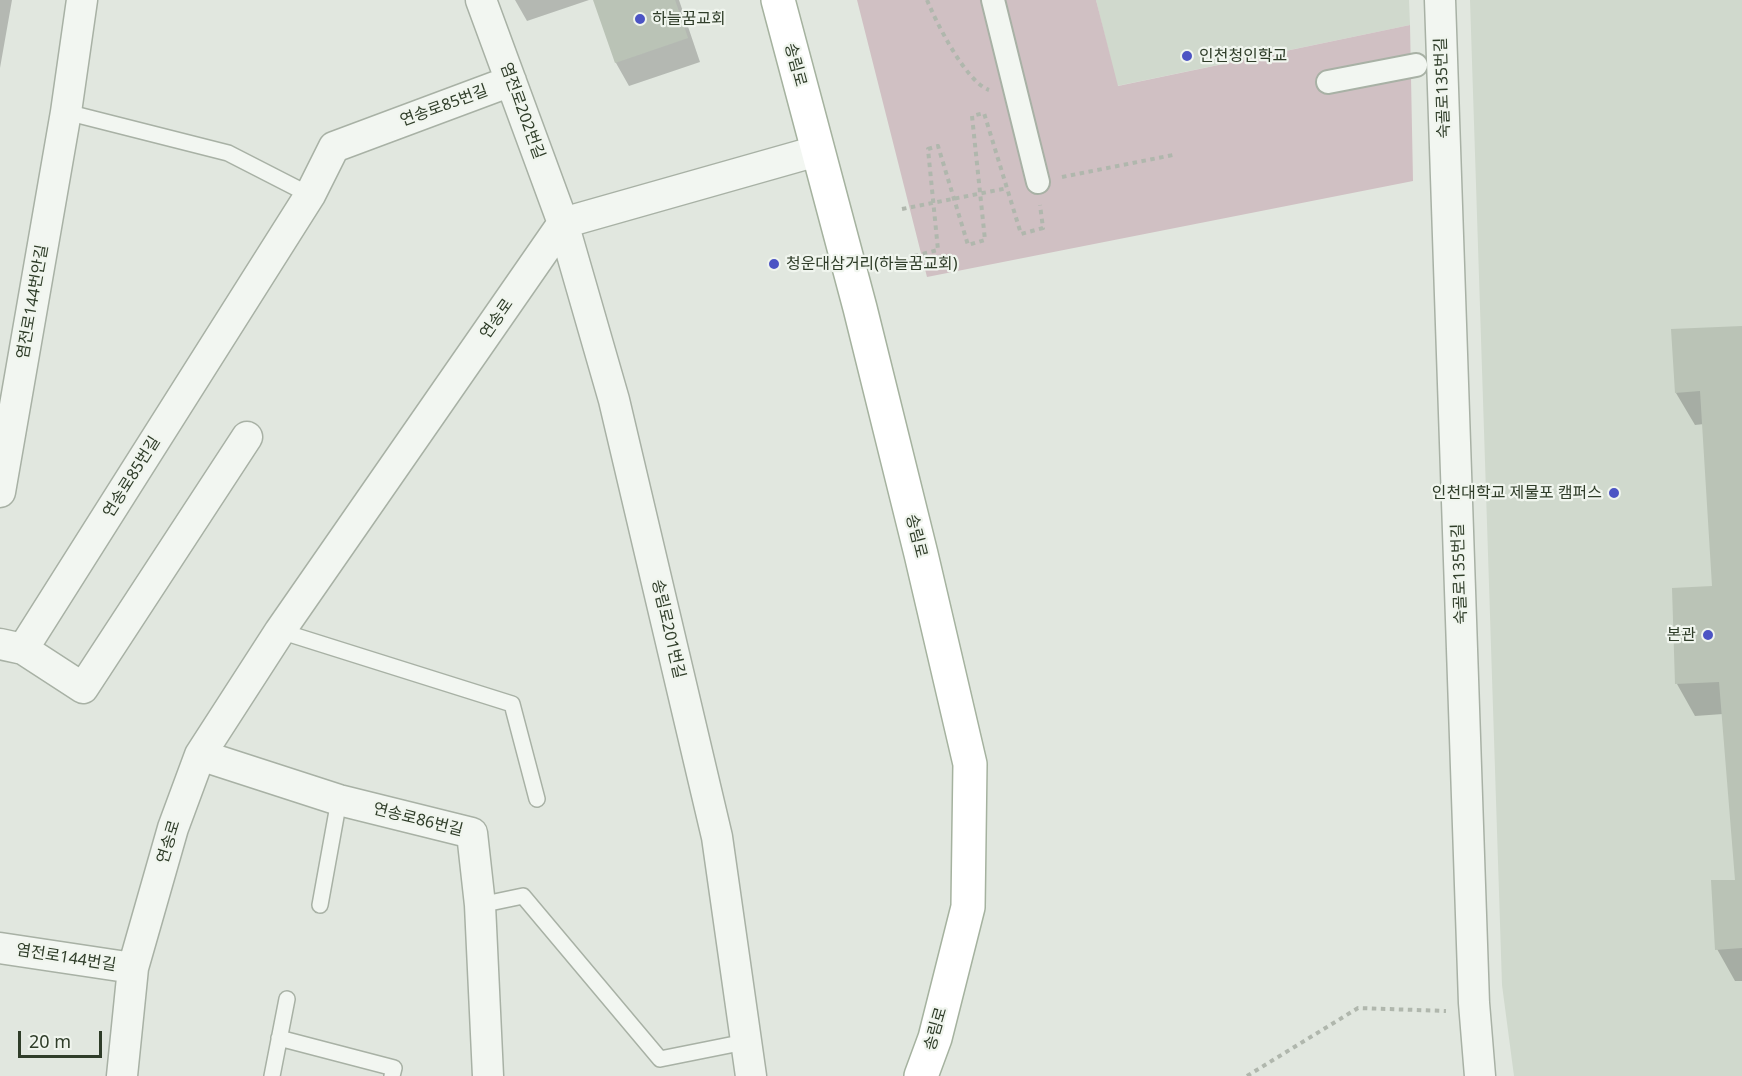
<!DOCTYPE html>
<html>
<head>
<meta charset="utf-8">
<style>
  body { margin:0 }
  #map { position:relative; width:1742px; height:1076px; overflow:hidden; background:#e1e7df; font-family:"Noto Sans",sans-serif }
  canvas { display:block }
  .scale { position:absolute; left:18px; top:1031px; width:84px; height:27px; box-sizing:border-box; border:3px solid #2f3d29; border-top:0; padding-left:8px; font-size:18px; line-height:21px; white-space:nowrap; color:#2f3d29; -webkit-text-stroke:4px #f0f5ee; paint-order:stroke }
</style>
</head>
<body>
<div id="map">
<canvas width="1742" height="1076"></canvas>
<div class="scale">20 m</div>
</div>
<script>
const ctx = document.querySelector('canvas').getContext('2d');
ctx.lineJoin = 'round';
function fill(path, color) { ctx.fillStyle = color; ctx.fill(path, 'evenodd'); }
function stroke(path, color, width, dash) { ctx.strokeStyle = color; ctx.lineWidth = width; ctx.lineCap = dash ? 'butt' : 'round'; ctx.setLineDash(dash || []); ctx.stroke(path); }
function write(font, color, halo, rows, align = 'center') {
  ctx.font = font + ' "Noto Sans","Noto Sans KR",sans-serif'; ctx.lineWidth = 4.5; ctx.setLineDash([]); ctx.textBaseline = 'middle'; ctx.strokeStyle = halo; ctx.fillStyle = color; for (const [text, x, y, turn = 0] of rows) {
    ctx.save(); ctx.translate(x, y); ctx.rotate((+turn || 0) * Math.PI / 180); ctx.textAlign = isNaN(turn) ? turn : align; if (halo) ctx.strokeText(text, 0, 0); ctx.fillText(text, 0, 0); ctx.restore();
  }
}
fill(new Path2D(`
  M1096 0H1409L1410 25 1117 86Z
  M1470 0H1742V1076H1514L1502 985Z`), '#d0d9cd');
fill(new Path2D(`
  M857 0H1096L1118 86 1410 25 1413 181 927 277Z`), '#d0c0c3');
fill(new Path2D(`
  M0 0H12L0 68Z
  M515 0H589L527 21Z
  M594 0H679L700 62 629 86 616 63Z
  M1742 328V981H1735L1717 949 1736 881 1723 714 1695 716 1677 684 1713 587 1704 424 1695 425 1676 393Z`), '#0003');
fill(new Path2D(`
  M593 0H675L688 38 615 63Z
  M1742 326V948L1715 950 1711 880H1735L1719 682 1675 684 1672 588 1712 586 1700 391 1675 393 1671 329Z`), '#bac3b6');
const service = new Path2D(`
  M66 112 228 153 310 195
  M280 631 512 704 537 799
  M320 905 339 800
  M480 905 523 896 660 1059 745 1042
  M279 1038 394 1068 392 1076
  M272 1076 287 999`);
const pedestrian = new Path2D(`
  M993 0 1038 182
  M1328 82 1416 65`);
const minor = new Path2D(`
  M481 0 563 223 614 400 717 837 751 1076
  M1440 0 1474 1003 1480 1076
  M0 492 66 112 82 0
  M0 644 23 649 83 688 247 437
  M23 649 310 195 334 147 511 81
  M200 755 339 800 472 833 480 905 488 1076
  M0 948 133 968
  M122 1076 133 968 173 828 200 755 280 631 563 223 817 151`);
const primary = new Path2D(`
  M778 0 860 308 921 554 970 764 968 907 935 1038 921 1076`);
stroke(service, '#a8b1a5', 18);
stroke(pedestrian, '#a8b1a5', 26);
stroke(minor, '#a8b1a5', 33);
stroke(primary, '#a5b29f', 36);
stroke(new Path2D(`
  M927 0C936 22 966 82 989 90
  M1062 177 1173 155
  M902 209 1008 188
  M914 256 938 250 928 149 938 146 968 245 985 240 972 116 984 113 1021 234 1043 228 1040 205
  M1247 1076 1358 1008 1446 1011`), '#b0b7ad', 4, [4.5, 4.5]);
stroke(service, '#f2f6f1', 15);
stroke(pedestrian, '#f2f6f1', 22);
stroke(minor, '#f2f6f1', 30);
stroke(primary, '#fff', 33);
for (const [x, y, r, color] of [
  [640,19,6,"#4c54c4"],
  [1187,56,6,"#4c54c4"],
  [774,264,6,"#4c54c4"],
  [1614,493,6,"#4c54c4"],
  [1708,635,6,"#4c54c4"]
]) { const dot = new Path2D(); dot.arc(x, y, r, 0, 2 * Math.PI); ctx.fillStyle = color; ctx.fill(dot); stroke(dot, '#f0f5ee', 2); }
write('16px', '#2f3d29', '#f0f5ee', [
  ["하늘꿈교회",652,19],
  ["인천청인학교",1199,56],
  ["청운대삼거리(하늘꿈교회)",786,264],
  ["인천대학교 제물포 캠퍼스",1602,493,"right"],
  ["본관",1696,635,"right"]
], 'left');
write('16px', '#2f3d29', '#f0f5ee', [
  ["송림로",795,65,75],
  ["숙골로135번길",1443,88,-92],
  ["연송로85번길",444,106,-20],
  ["염전로202번길",522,111,70],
  ["염전로144번안길",33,302,-80],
  ["연송로",497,319,-55],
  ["연송로85번길",132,477,-58],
  ["송림로",916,536,76],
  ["숙골로135번길",1460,574,-92],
  ["송림로201번길",668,629,77],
  ["연송로86번길",418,820,14],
  ["연송로",169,842,-73],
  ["염전로144번길",66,958,9],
  ["송림로",936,1029,-74]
]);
</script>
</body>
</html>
